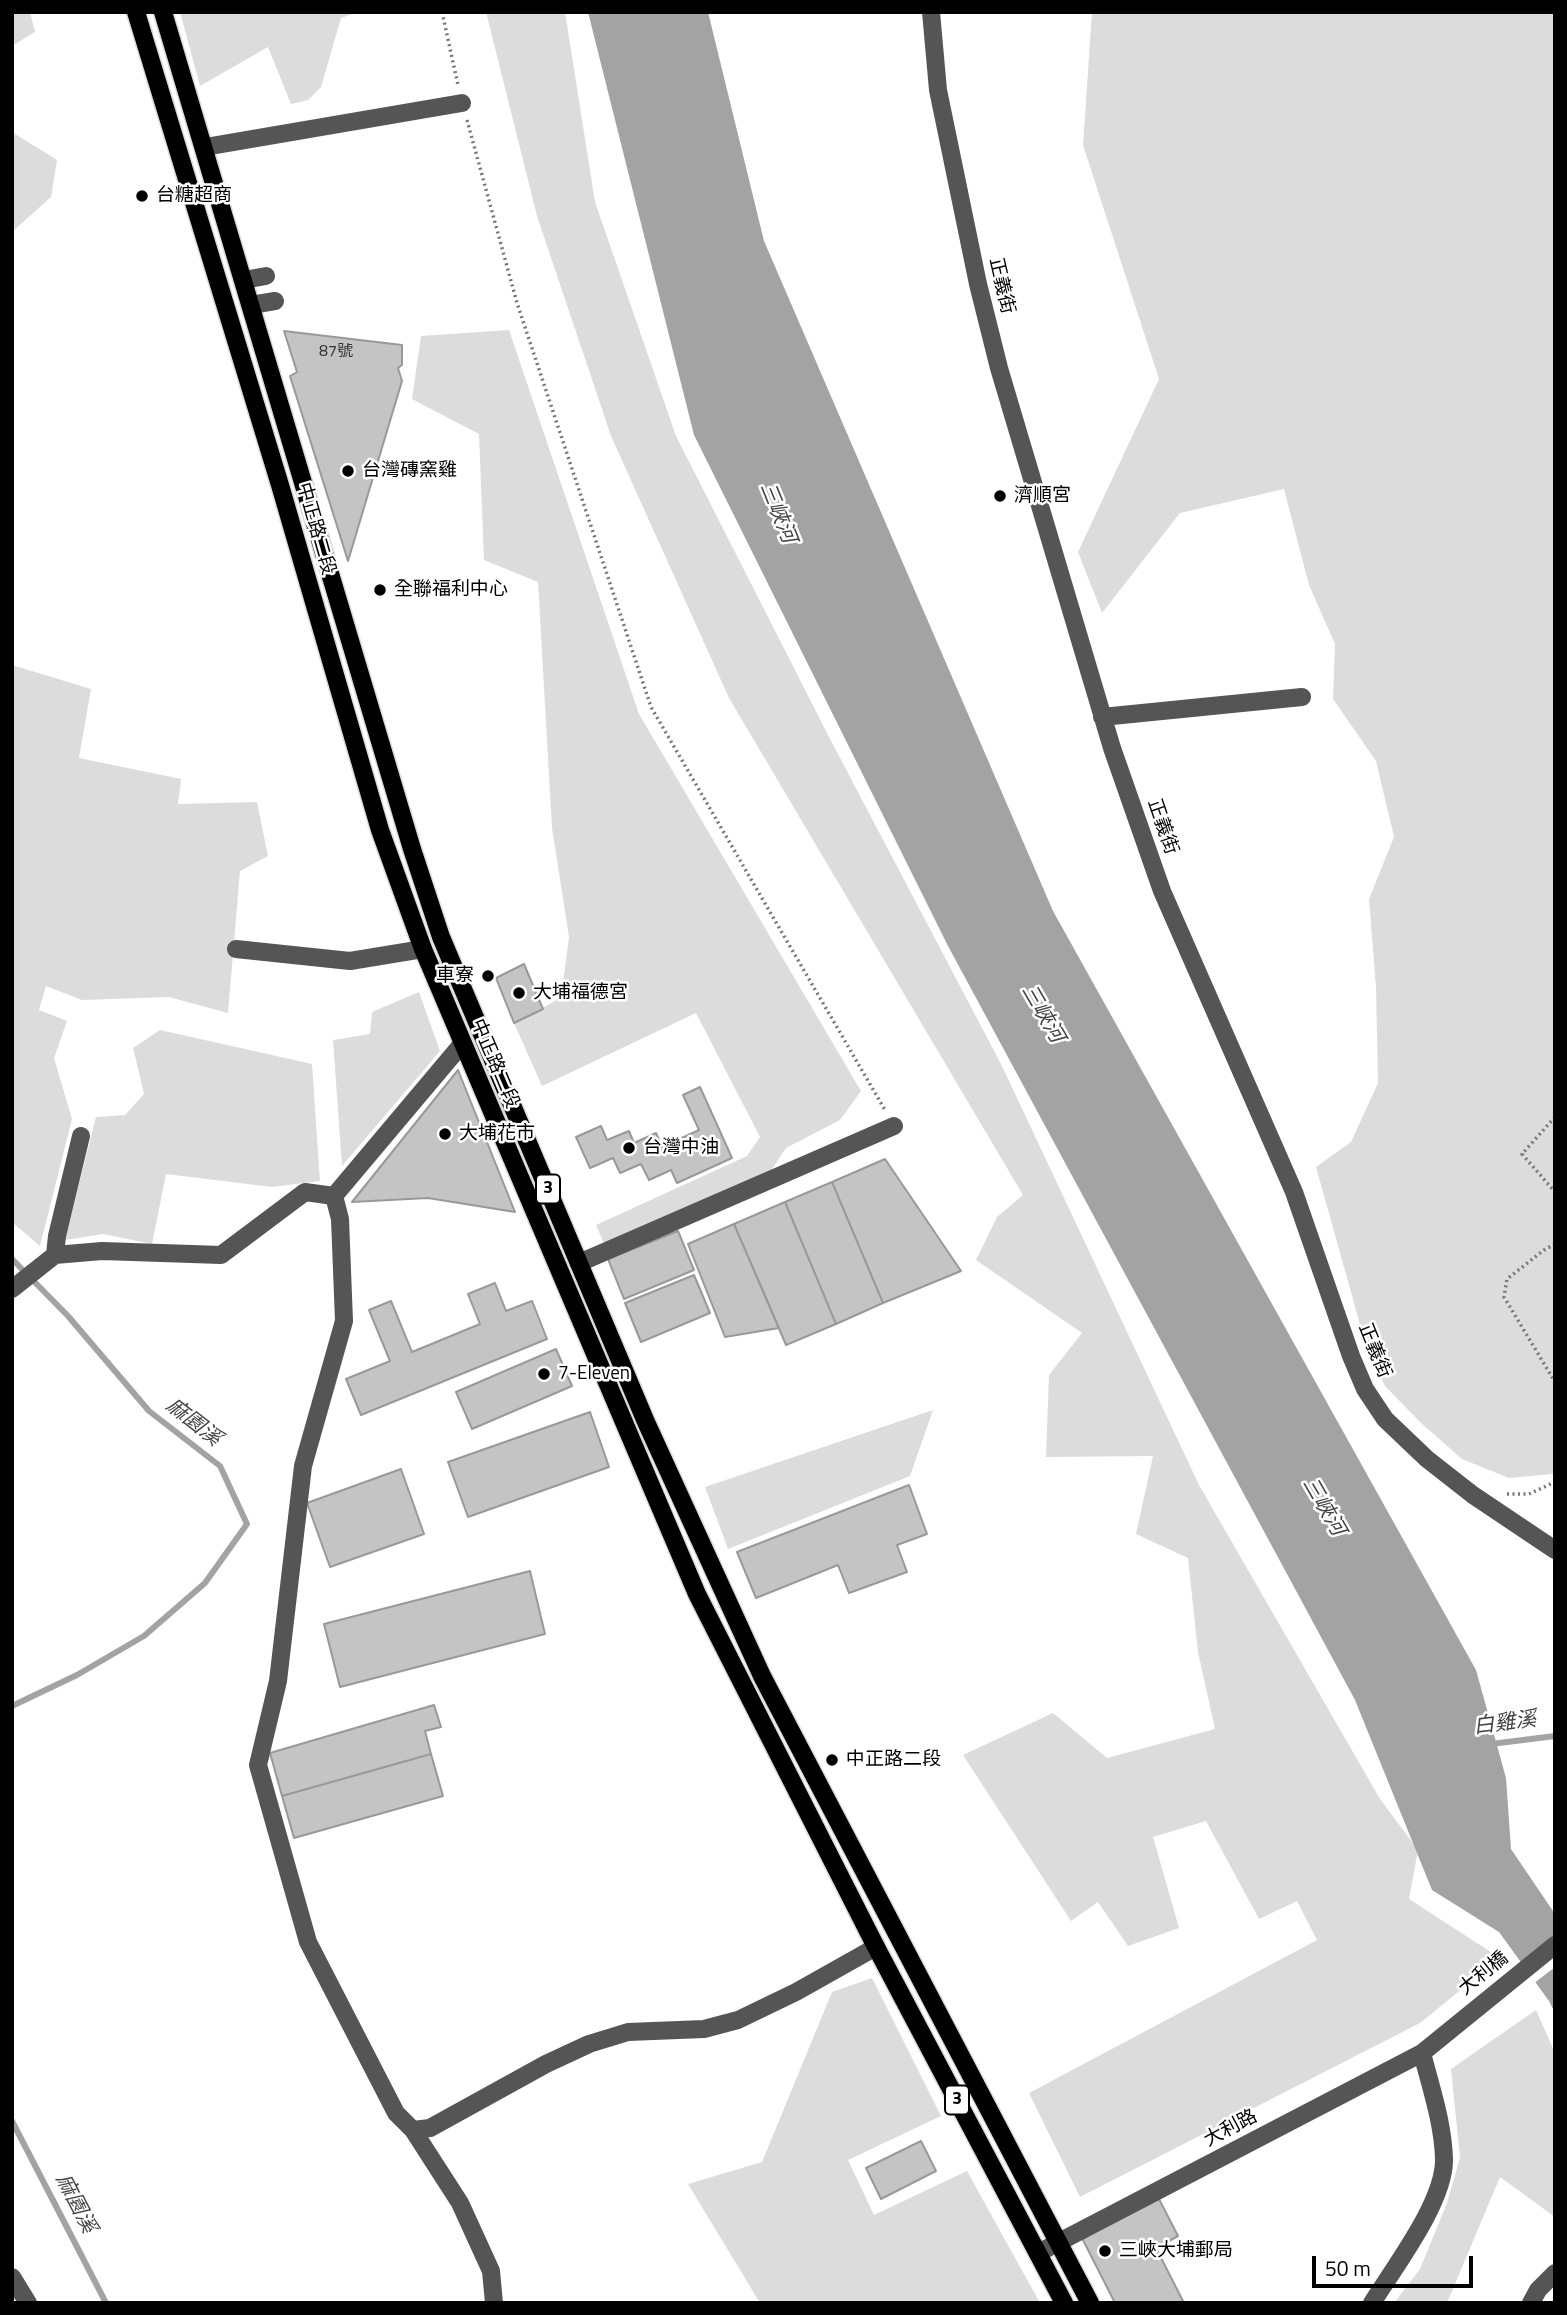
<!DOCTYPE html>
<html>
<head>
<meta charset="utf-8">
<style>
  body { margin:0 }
  #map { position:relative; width:1567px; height:2315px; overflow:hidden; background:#fff; font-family:"Titillium Web",sans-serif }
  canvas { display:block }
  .frame { position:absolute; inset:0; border:14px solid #000; pointer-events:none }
  .scale { position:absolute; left:1312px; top:2256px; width:161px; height:32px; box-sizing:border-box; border:4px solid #000; border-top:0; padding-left:9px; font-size:21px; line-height:24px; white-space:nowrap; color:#000; -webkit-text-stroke:5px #fff; paint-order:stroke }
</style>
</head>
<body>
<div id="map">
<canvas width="1567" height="2315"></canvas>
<div class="frame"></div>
<div class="scale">50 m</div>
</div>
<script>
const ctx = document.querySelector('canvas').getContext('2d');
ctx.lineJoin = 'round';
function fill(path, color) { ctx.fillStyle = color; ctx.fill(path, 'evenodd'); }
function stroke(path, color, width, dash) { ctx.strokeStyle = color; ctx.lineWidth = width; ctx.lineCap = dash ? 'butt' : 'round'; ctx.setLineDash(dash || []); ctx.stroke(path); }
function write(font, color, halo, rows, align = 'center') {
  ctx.font = font + ' "Titillium Web","Noto Sans TC",sans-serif'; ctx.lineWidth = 5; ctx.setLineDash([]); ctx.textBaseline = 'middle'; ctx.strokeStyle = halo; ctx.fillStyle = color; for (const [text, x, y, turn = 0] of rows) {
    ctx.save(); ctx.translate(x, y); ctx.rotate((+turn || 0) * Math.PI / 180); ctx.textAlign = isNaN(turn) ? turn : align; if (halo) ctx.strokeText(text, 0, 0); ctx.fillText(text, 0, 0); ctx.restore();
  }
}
fill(new Path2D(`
  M12 12H30L35 32 12 46Z
  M180 12H358L341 18 321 87 308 100 291 104 268 47 200 86Z
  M486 12H565L595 202 676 436 829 737 1002 1066 1199 1485 1380 1799 1418 1850 1409 1899 1500 1958 1420 2023 1080 2197 1029 2093 1317 1940 1297 1901 1259 1919 1206 1821 1153 1837 1179 1928 1128 1946 1098 1902 1071 1921 963 1755 1053 1713 1107 1758 1215 1729 1198 1652 1188 1558 1136 1534 1153 1456 1046 1457 1049 1375 1082 1333 976 1260 997 1217 1023 1195 729 698 611 436 537 216Z
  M1092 12H1555V1473L1552 1474 1509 1478 1462 1459 1420 1422 1385 1386 1366 1346 1316 1167 1351 1142 1378 1083 1376 987 1369 899 1394 837 1376 761 1333 699 1335 644 1309 585 1284 489 1180 513 1102 613 1078 552 1159 379 1083 145Z
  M12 132 57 160 51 197 12 232Z
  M509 330 639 714 861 1091 840 1120 786 1148 770 1172 604 1243 596 1225 747 1156 760 1137 696 1013 542 1086 514 1023 561 998 569 937 552 828 538 582 484 560 479 434 412 399 421 336Z
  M12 665 91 689 79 758 181 779 178 804 257 802 268 856 240 871 228 1013 169 997 82 1000 46 986 39 1010 67 1021 54 1058 72 1119 40 1246 12 1222Z
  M419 992 440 1051 342 1166 333 1040 370 1034 372 1012Z
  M160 1030 312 1064 320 1181 272 1187 166 1174 152 1244 103 1234 65 1240 96 1117 125 1115 144 1094 133 1048Z
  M933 1410 910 1476 728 1549 705 1487Z
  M872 1978 941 2116 848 2160 874 2215 967 2171 1040 2303H760L688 2184 762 2162 832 1992Z
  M1536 2010 1555 2053V2217L1500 2177 1447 2303H1394L1420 2269 1447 2203 1460 2158 1451 2069Z`), '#dcdcdc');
fill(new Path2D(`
  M588 12H708L764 241 1053 911 1476 1670 1506 1778 1511 1849 1555 1914V2013L1549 2001 1499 1932 1432 1890 1355 1700 948 946 694 435Z`), '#a3a3a3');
fill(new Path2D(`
  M1555 1936V1967L1533 1984 1518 1965Z`), '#fff');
stroke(new Path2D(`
  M12 1259 68 1316 149 1411 220 1466 247 1524 205 1583 144 1636 77 1675 12 1706
  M1491 1744 1555 1736
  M12 2121 106 2303`), '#a3a3a3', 6);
const building = new Path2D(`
  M284 331 402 345V365L398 368 402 381 348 561 290 376 297 372Z
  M524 964 543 1009 514 1023 496 978Z
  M458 1070 515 1212 428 1198 352 1202Z
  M700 1087 732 1158 677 1183 671 1170 649 1180 641 1164 620 1173 613 1158 590 1168 576 1137 601 1126 607 1140 629 1131 634 1143 656 1133 662 1147 699 1130 683 1095Z
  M885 1159 961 1271 883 1303 832 1182Z
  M832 1182 883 1303 836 1324 785 1202Z
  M785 1202 836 1324 786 1345 734 1224Z
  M734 1224 779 1328 725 1337 688 1244Z
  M678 1231 694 1270 624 1299 608 1259Z
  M694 1275 710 1313 641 1342 625 1303Z
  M495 1283 506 1311 532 1301 547 1339 361 1415 346 1379 390 1361 369 1310 391 1301 412 1352 480 1324 468 1294Z
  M556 1349 572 1386 472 1429 456 1392Z
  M590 1412 609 1467 468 1517 448 1462Z
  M401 1469 424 1534 330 1567 307 1503Z
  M909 1485 927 1534 897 1545 907 1572 849 1593 838 1565 756 1598 737 1552Z
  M530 1571 545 1634 340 1687 324 1624Z
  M434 1705 441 1727 425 1731 431 1754 282 1796 270 1753Z
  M431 1754 443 1796 294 1838 282 1796Z
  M921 2141 936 2171 881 2199 866 2168Z
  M1159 2199 1178 2236 1156 2248 1184 2303H1115L1082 2238Z`);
fill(building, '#c4c4c4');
stroke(building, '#999', 2);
const major = new Path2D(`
  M136 12 280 485 380 830 423 949 697 1594 876 1947 1064 2303
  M163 12 412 849 441 937 646 1422 762 1676 1090 2303`);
stroke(major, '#dbdbdb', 21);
stroke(new Path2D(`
  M442 12 458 85
  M467 120 517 303 651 707 885 1110
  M1555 1117 1522 1154 1555 1192
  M1555 1244 1544 1250 1507 1279 1504 1297 1555 1382
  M1507 1494H1529L1555 1482`), '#777', 3.5, [2, 3.5]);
stroke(new Path2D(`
  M931 12 938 90 978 284 999 368 1112 748 1162 891 1294 1192 1351 1356 1365 1389 1385 1419 1427 1459 1473 1495 1555 1550
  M205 147 462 103
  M244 280 266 276
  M251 305 275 301
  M1102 717 1302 697
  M236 949 350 961 423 949
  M334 1196 462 1044
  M55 1255 57 1236 81 1136
  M579 1263 894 1126
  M12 1289 55 1255 102 1251 221 1255 305 1192 334 1196 340 1219 344 1321 303 1466 278 1681 258 1765 308 1942 396 2113 413 2130 460 2203 491 2271 494 2303
  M413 2130 430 2128 546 2064 589 2044 628 2032 704 2029 738 2020 796 1992 876 1947
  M1038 2253 1422 2053 1555 1945
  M12 2277 28 2303
  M1372 2303C1395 2266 1445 2201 1444 2159 1443 2123 1431 2088 1422 2053
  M1531 2303 1538 2290 1555 2273`), '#555', 18);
stroke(major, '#000', 18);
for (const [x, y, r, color] of [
  [142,196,7,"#000"],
  [348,471,7,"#000"],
  [1000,496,7,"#000"],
  [380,590,7,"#000"],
  [488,976,7,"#000"],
  [519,993,7,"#000"],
  [445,1134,7,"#000"],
  [629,1148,7,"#000"],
  [544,1374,7,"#000"],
  [832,1760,7,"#000"],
  [1105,2251,7,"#000"]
]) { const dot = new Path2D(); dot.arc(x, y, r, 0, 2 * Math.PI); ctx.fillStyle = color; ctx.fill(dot); stroke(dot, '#fff', 2.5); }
write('16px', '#313131', null, [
  ["87號",336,352]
]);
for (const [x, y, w] of [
  [548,1189,24],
  [957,2100,24]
]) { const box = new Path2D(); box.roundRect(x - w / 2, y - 14.5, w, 29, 5); ctx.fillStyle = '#fff'; ctx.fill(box); stroke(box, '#000', 2); }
write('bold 18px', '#000', null, [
  ["3",548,1189],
  ["3",957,2100]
]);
write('19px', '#000', '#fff', [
  ["台糖超商",156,196],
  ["台灣磚窯雞",362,471],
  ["濟順宮",1014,496],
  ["全聯福利中心",394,590],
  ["車寮",474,976,"right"],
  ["大埔福德宮",533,993],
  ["大埔花市",459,1134],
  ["台灣中油",643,1148],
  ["7-Eleven",558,1374],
  ["中正路二段",846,1760],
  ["三峽大埔郵局",1119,2251]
], 'left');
write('19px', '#000', '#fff', [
  ["正義街",1001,286,77],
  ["中正路二段",315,529,74],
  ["正義街",1162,827,71],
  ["中正路二段",494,1064,67],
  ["正義街",1374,1351,68],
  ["大利橋",1484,1974,-39],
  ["大利路",1231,2129,-28]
]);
write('italic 21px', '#444', '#fff', [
  ["三峽河",777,513,68],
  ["三峽河",1042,1014,60],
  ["麻園溪",193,1423,38],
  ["三峽河",1323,1507,60],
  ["白雞溪",1505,1724,-7],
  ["麻園溪",75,2204,63]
]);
</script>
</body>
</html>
